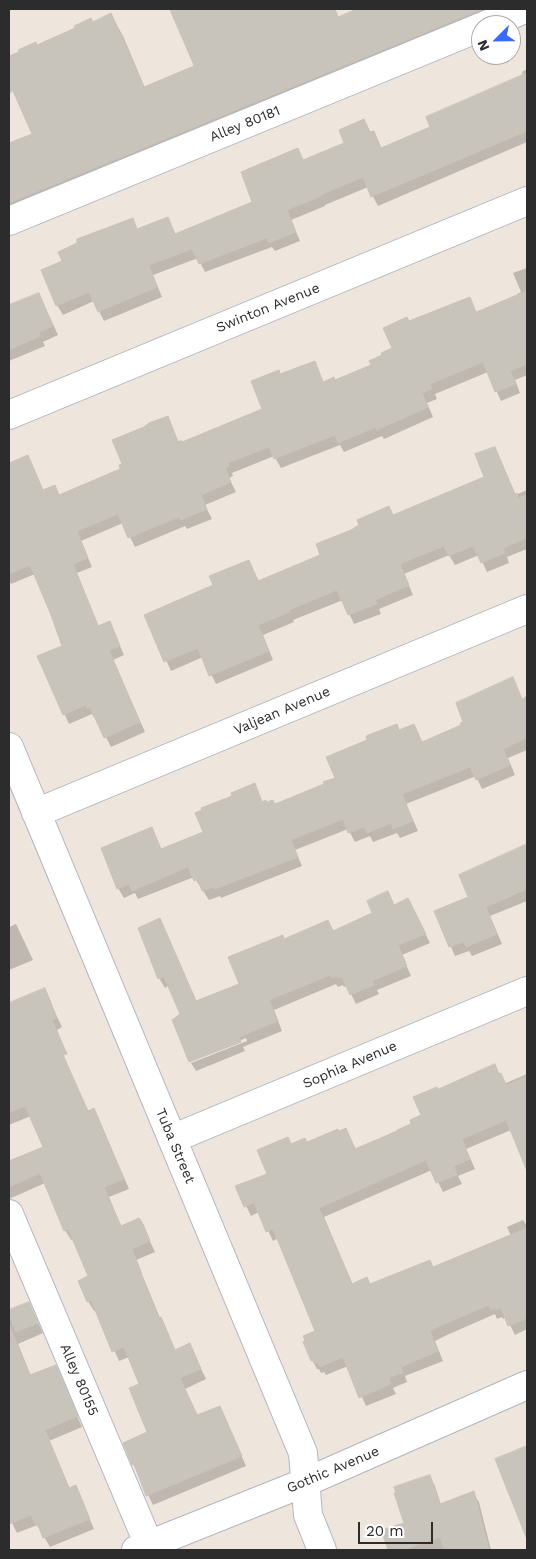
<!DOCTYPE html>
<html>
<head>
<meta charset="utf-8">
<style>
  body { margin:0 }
  #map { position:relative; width:536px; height:1559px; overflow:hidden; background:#eee6dd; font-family:"Work Sans",sans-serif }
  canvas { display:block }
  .frame { position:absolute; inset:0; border:10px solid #2c2c2c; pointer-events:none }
  .north { position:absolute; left:471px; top:15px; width:50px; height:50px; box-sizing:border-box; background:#fff; border:1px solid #ababab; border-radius:50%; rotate:247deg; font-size:14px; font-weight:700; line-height:20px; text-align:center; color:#2c2c2c }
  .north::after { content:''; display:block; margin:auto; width:18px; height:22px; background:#396aff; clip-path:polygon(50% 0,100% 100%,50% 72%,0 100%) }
  .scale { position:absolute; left:358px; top:1522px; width:75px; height:22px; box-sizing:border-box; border:2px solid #2c2c2c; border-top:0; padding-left:6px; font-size:15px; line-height:18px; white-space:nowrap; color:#2c2c2c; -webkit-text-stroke:4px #fff; paint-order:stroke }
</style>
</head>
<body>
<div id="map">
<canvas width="536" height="1559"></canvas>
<div class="frame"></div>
<div class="north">N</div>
<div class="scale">20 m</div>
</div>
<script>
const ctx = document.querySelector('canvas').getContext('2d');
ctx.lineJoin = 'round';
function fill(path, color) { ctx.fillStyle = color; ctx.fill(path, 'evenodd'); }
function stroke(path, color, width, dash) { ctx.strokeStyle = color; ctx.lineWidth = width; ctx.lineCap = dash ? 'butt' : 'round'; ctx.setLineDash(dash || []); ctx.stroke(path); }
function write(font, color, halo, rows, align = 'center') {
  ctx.font = font + ' "Work Sans",sans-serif'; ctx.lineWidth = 4; ctx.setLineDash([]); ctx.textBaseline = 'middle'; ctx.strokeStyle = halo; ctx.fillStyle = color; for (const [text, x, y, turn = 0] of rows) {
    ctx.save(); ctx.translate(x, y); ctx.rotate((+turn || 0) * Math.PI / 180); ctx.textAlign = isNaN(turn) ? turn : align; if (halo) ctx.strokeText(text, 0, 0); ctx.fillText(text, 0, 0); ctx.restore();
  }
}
fill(new Path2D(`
  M172 9H303L308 20 334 9 339 18 360 9H527L9 228V145L33 134 9 77V58L111 15 123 36 145 88 196 66Z
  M527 69V142L378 206 368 187 325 205V206L291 220 300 241 275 251 272 247 205 272 198 258 153 275 162 297 104 321 94 301 63 315 57 305 63 262 132 219 138 230 168 219 176 235 253 202 298 150 304 161 346 143 364 121 371 133 373 132 382 149 432 128 523 76 522 72Z
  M527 268V375L515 380 520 393 501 401 488 372 435 394 437 399 427 403 433 417 384 439 382 436 344 452 340 445 281 468 274 456 232 473 233 476 229 478 236 492 205 505 212 519 187 529 185 526 135 547 123 523 81 541 92 567 77 573 99 627 109 623 114 632 124 655 113 660 145 732 111 747 96 717H94L92 714 69 724 39 657 63 647 52 615 35 574 11 584 9 579V465L28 457 44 492 59 496 122 469 168 418 179 443 182 444 263 409 280 376 314 362 324 383 335 381 372 366 394 349 409 323 469 299 477 313 518 296 517 294 521 292 513 273Z
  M39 294 58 335 43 342 45 346 9 361V307Z
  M495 448 515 495 527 490V549L507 557 509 563 487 572 479 555 455 565 449 555 404 574 413 595 379 609 381 614 354 624 343 600 293 620 294 622 263 635 273 660 216 684 203 657 171 671 146 616 215 585 248 561 259 582 322 556 393 516 486 477Z
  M512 679 523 700 527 698V750L508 758 515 775 482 789 476 776 406 804 418 831 400 838 397 833 373 842 370 836 355 842 348 829 295 850 302 866 221 898 220 896 209 900 194 877 138 899 135 893 124 898 118 888 151 829 162 850 205 833 234 797 254 784 263 803 274 805 326 784 336 778 399 731 414 725 422 743 463 726Z
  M527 853V901L490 916 502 944 472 956 469 951 455 956 436 912 470 898 462 879Z
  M387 893 394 906 413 909 430 943 402 955 411 976 377 990 379 994 356 1004 347 986 344 987 343 985 338 987 336 984 274 1010 282 1031 243 1047 245 1051 196 1071 191 1063 247 1041 246 1038 190 1061 182 1015 168 986 165 988 159 978 160 920 197 1002 240 984 284 940 328 921 334 932 374 914Z
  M16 924 33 960 9 970V927Z
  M44 990 62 1027 57 1030 60 1038 30 1048Z
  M64 1061 89 1112 94 1110 99 1120 129 1189 109 1197 121 1227 144 1229 155 1252 136 1260 160 1318 166 1328 175 1351 190 1345 206 1379 185 1389 198 1416 220 1407 246 1466 153 1505 133 1464 149 1432 141 1384 129 1357 119 1361 97 1310 94 1311 88 1301 90 1277 74 1239 71 1240 65 1230 45 1183 9 1199V1163L44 1148 31 1116 9 1125V1086Z
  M494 1066 506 1083 527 1074V1170L511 1130 466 1149 475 1169 458 1176 462 1184 443 1192 432 1170 324 1217 353 1285 371 1286 433 1269 511 1236 507 1227 523 1220 527 1226V1329L515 1335 506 1317 503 1319 502 1317 497 1319 495 1314 447 1335 435 1341 443 1361 405 1376 407 1382 393 1388 396 1394 366 1406 348 1366 326 1375 324 1372 321 1373 319 1369H317L312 1360 317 1331 278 1238 273 1241 259 1212 251 1216 237 1187 268 1175 291 1145 351 1139 356 1150 412 1124 423 1116 438 1090Z
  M29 1303 43 1333 18 1344 31 1376 55 1366 82 1427 49 1441 70 1489 76 1487 94 1529 50 1547 37 1525 17 1533 9 1517V1312Z
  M527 1447V1537L497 1460Z
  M429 1476 435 1486 441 1505 473 1493 479 1502 491 1550H390L383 1531 406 1523Z`), '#0003');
const building = new Path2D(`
  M170 9H335L338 17 357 9H482L9 203V143L32 134 13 91 9 93V56L19 52 18 50 36 42 37 45 75 28 74 26 91 18 93 22 111 13 144 87 194 66Z
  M527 73V131L371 197 363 177 320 195 321 196 287 210 296 232 269 243 267 238 199 264 192 249 149 265 157 287 98 312 89 292 56 306 41 270 62 261 58 252 77 243V239L133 218 137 229 168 217 175 234 252 202 241 172 298 148 303 160 344 143 339 130 364 119 370 132 374 131 381 148 430 127 426 117Z
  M527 291V364L510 371 516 384 495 392 483 362 430 384 432 389 422 393 428 407 377 430 376 427 338 443 335 435 274 459 269 447 228 463 229 466 225 468 231 482 201 495 207 509 181 520 179 517 128 538 118 514 77 531 88 558 73 564 98 626 110 621 120 646 109 650 140 722 104 738 90 707 87 709 86 705 63 715 37 656 62 646 51 615 30 565 9 574V463L28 455 43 490 55 485 59 495 120 469 119 465 122 464 112 440 144 427 149 423 168 416 178 442 181 440 182 442 262 409 251 381 279 370 280 374 315 361 323 382 334 377 335 380 371 365 369 361 382 355 381 353 392 348 383 328 407 317 409 321 470 297 476 312Z
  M39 293 53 326 39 332 40 336 9 350V305Z
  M495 447 515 494 517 493 518 498 527 495V538L503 548 505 553 481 563 473 546 448 556 444 546 400 564 409 585 375 600 377 604 348 615 337 590 289 610 290 612 258 625 269 651 209 676 198 648 164 662 144 615 213 585 209 576 249 560 258 581 320 555 316 544 351 530 359 525 357 520 389 506 393 515 484 477 475 454Z
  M513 677 522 699 527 696V738L503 749 510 765 476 780 470 767 402 794 413 821 393 829 391 823 367 833 364 827 348 833 343 819 291 840 298 857 215 889 214 887 202 891 198 879 194 881 188 867 132 891 129 884 117 889 101 848 152 827 161 849 203 832 195 813 202 810 201 808 232 796 231 793 255 783 262 802 266 800 267 802 273 800 275 804 324 784 323 782 335 778 326 757 367 740 366 736 397 724 399 730 414 724 422 742 461 725 460 723 463 722 456 703Z
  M527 844V889L486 907 497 934 466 947 463 942 449 947 434 911 468 897 459 875Z
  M388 891 394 905 408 898 426 934 398 945 407 966 372 981 374 985 350 995 342 977 338 978 337 976 332 978 330 975 269 1000 278 1021 239 1037 241 1042 189 1062 172 1020 180 1014 164 977 158 979 138 928 160 918 196 1001 239 984 228 957 283 935 284 939 328 920 333 931 372 913 367 901Z
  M45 988 57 1018 52 1020 67 1054 63 1055 88 1111 94 1108 124 1179 104 1187 121 1226 139 1218 143 1224 150 1241 132 1249 142 1274 141 1275 159 1318 161 1317 175 1350 190 1343 201 1369 180 1378 197 1415 220 1406 242 1456 146 1496 134 1464 132 1465 123 1443 147 1432 129 1388 139 1384 124 1347 112 1352 91 1300 87 1302 78 1281 88 1276 68 1229 64 1231 40 1173 9 1187V1161L43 1147 25 1106 9 1113V1003Z
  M495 1064 499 1074 501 1073 506 1085 527 1076V1171L506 1120 462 1139 470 1159 454 1166 457 1175 436 1183 426 1160 319 1208 352 1284 367 1277 370 1284 430 1260 433 1267 527 1228V1318L508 1326 501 1308 497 1310 496 1308 491 1310 489 1305 442 1325 430 1331 438 1351 401 1367 403 1372 389 1378 391 1384 359 1398 343 1357 320 1367 318 1363 315 1364 313 1360 311 1361 303 1342 305 1340 303 1336 315 1331 273 1229 266 1232 254 1203 244 1207 235 1186 267 1174 257 1150 288 1137 291 1144 305 1138 307 1142 338 1129 339 1131 346 1128 355 1149 397 1131V1130L411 1124 410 1120 421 1115 413 1097 437 1087 438 1089Z
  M29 1302 38 1323 16 1332 9 1315V1310Z
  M9 1324 30 1375 56 1365 78 1416 45 1430 69 1488 76 1485 90 1519 43 1538 38 1525 36 1526 31 1515 9 1524Z
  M527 1446V1537H526L495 1459Z
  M430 1475 440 1504 474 1491 489 1550H444L440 1537 403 1550H388L381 1530 404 1523 394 1493H396L394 1487Z`);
fill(building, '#c9c4bb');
stroke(building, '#cac2b6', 1);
const minor = new Path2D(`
  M486 25 525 9
  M9 221 481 27
  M9 415 527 201
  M9 747 303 1453 308 1515 322 1550
  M36 813 527 609
  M172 1139 527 991
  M9 1214 149 1545
  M136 1550 306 1482 527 1385`);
stroke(minor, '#b1b5c0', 30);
stroke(minor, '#fff', 28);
write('14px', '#2c2c2c', '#fff', [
  ["Alley 80181",245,124,-22],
  ["Swinton Avenue",268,308,-22],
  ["Valjean Avenue",282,711,-23],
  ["Sophia Avenue",350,1065,-23],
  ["Tuba Street",175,1146,67],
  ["Alley 80155",79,1380,67],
  ["Gothic Avenue",333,1470,-23]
]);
</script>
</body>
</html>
